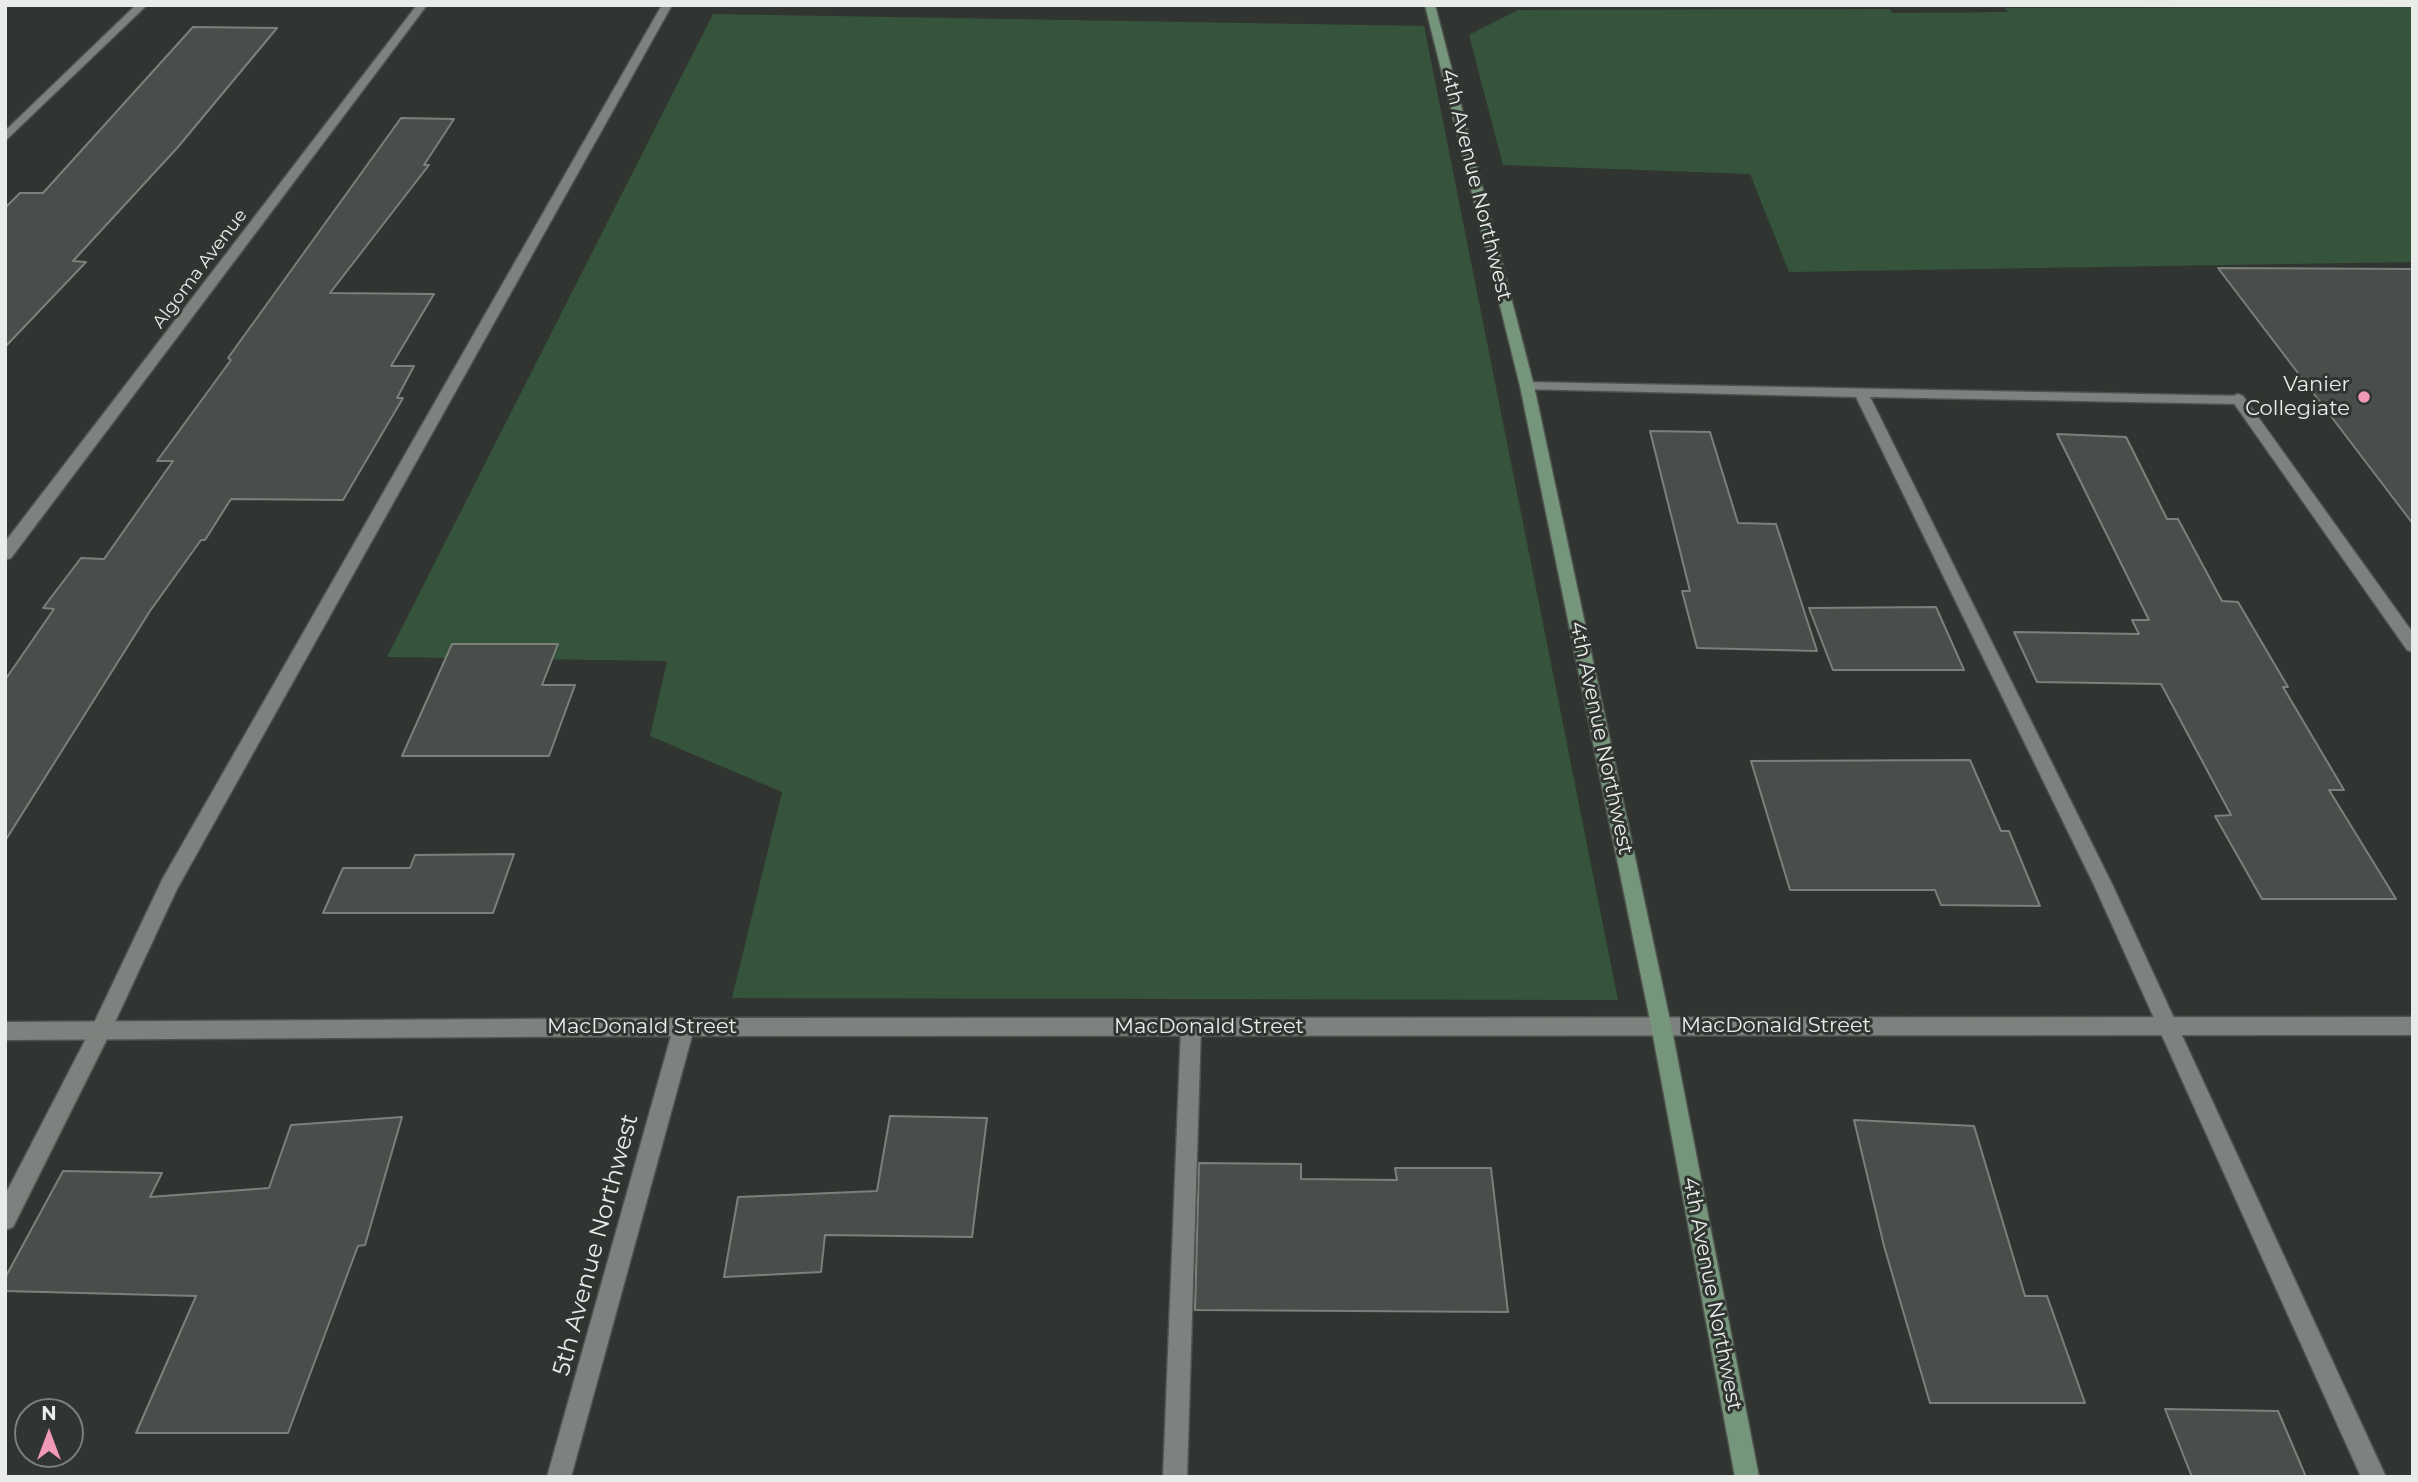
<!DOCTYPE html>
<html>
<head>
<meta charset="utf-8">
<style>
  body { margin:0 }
  #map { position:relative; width:2418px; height:1482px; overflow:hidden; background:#313531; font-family:Montserrat,sans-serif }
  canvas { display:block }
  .frame { position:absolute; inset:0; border:7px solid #e9ece9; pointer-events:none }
  .north { position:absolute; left:14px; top:1398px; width:70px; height:70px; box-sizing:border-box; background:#313531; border:2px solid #7b7e7b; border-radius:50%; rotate:0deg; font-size:19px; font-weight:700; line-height:28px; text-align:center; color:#e9ece9 }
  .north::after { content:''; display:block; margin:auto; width:24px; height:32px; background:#f09ab6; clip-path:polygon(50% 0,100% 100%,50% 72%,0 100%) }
</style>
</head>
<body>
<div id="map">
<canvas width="2418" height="1482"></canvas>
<div class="frame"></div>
<div class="north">N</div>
</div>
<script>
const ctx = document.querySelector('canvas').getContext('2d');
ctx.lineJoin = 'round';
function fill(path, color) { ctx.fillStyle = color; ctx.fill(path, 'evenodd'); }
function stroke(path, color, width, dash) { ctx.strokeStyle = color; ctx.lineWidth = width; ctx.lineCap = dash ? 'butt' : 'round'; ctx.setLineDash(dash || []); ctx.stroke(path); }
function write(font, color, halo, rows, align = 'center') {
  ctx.font = font + ' Montserrat,sans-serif'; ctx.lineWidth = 6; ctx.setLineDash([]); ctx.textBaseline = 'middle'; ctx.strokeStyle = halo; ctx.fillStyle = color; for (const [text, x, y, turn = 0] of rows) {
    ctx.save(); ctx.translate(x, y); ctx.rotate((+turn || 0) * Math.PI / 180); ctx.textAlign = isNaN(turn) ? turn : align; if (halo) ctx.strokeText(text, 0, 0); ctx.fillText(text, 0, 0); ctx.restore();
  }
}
fill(new Path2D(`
  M2413 7V262L1789 272 1750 174 1503 165 1469 35 1518 10 1889 9 1892 13 2008 12 2005 8Z
  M713 14 1424 26 1618 1000 732 998 782 792 650 736 667 661 387 657Z`), '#36533b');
const building = new Path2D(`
  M193 27 277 28 178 147 73 261 86 262 5 347V208L20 193H43Z
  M401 118 454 119 424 165H429L330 293 434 294 391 366H414L397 398H403L343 500 231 499 205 540H201L150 611 5 841V680L54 609 43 608 81 558 104 559 173 461H157L231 360 228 358Z
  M2218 268 2413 269V524Z
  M1650 431 1710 432 1738 523 1776 524 1817 651 1697 648 1682 591H1690Z
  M2057 434 2126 437 2167 519H2178L2222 601 2238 602 2288 687H2283L2344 790H2329L2396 899H2262L2215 816 2231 815 2161 684 2037 682 2014 632 2139 634 2132 620H2149Z
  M1936 607 1964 670H1833L1809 608Z
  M452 644H558L542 685H575L549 756H402Z
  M1970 760 2001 831H2009L2040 906 1941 905 1935 890H1790L1751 761Z
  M514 854 493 913H323L343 868H410L415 855Z
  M890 1116 987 1118 972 1237 825 1235 821 1272 724 1277 738 1197 877 1191Z
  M402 1117 365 1245 358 1246 288 1433H136L196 1296 5 1291V1278L63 1171 162 1173 150 1197 269 1188 291 1125Z
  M1854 1120 1974 1126 2025 1296H2047L2085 1403H1930L1884 1246Z
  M1199 1163 1301 1164V1179L1397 1180 1395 1168H1491L1508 1312 1195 1310Z
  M2165 1409 2278 1411 2306 1477H2192Z`);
fill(building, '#4a4e4a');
stroke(building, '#7b807c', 2);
const lane = new Path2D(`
  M136 5H147L5 141V131Z
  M662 5H672L177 889 107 1039 13 1227 5 1230V1195L93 1025 163 878Z
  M1527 382 2243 396V402L2238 404 1870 397 2112 884 2386 1477H2361L2094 885 1856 397 1522 389V383Z
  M1191 1018 1198 1020 1201 1027 1187 1477H1163L1181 1027 1184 1020Z`);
const street = new Path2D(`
  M417 5H427L11 558 5 560V542Z
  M2238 394 2243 396 2413 633V652L2407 650 2233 402V396Z
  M2413 1017V1035L692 1036 571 1477H547L671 1036 5 1040V1022L684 1018Z`);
const secondary = new Path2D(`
  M1425 5H1435L1534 386 1671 1025 1759 1477H1735L1651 1025 1520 386Z`);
stroke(lane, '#4f524f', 3);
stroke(street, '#4f524f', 3);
stroke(secondary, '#4f524f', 3);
fill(lane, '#7d827e');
fill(street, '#7d827e');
fill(secondary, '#76967c');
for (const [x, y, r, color] of [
  [2364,397,7,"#f09ab6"]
]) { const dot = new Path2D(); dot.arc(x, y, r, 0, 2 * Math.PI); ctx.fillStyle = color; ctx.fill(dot); stroke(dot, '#313531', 2.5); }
write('18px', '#e9ece9', '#313531', [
  ["Algoma Avenue",200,269,-53]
]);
write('21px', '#e9ece9', '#313531', [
  ["4th Avenue Northwest",1476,185,76],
  ["4th Avenue Northwest",1601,738,78],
  ["MacDonald Street",1776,1026],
  ["MacDonald Street",642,1027],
  ["MacDonald Street",1209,1027],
  ["4th Avenue Northwest",1712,1294,79]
]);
write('21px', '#e9ece9', '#313531', [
  ["Vanier",2350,385],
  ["Collegiate",2350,409]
], 'right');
write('24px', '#e9ece9', '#313531', [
  ["5th Avenue Northwest",596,1245,-75]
]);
</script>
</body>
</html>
